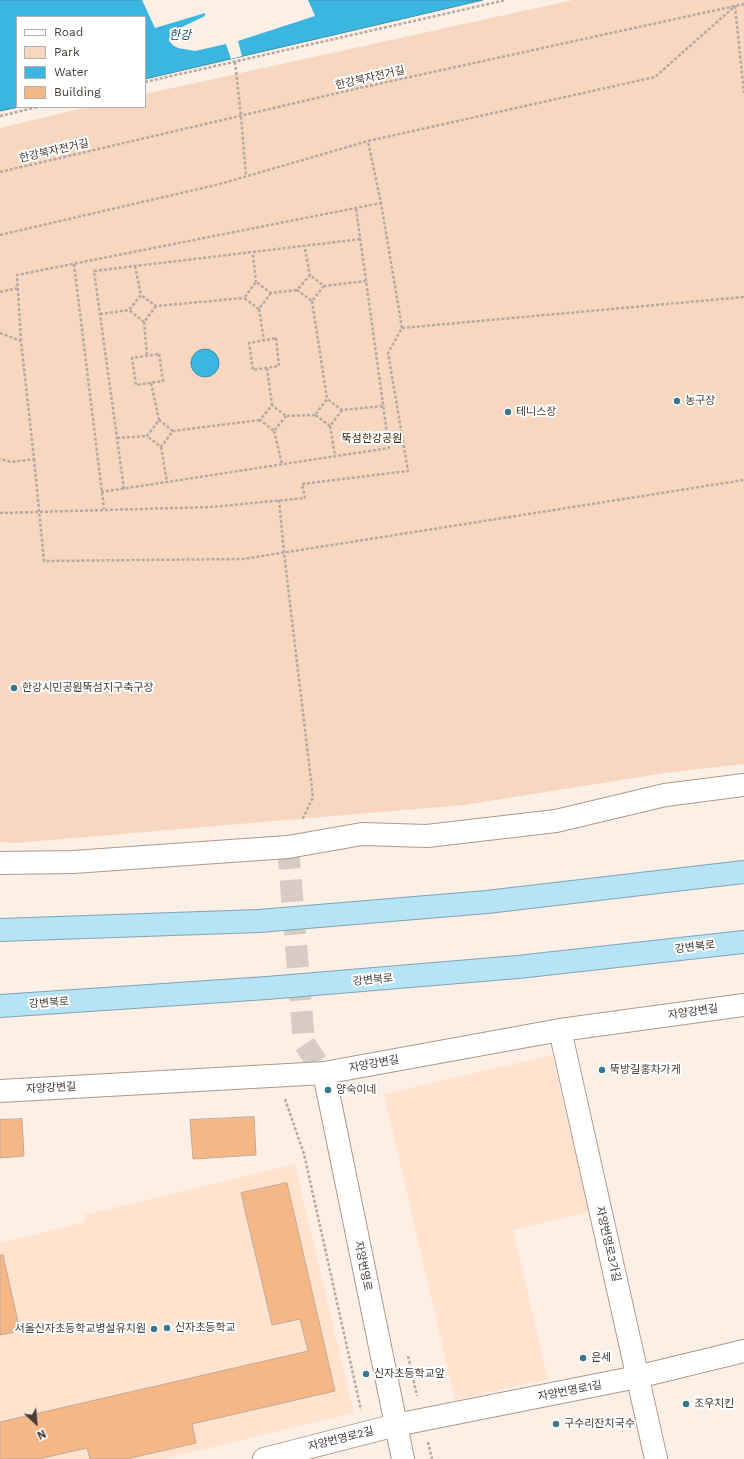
<!DOCTYPE html>
<html>
<head>
<meta charset="utf-8">
<style>
  body { margin:0 }
  #map { position:relative; width:744px; height:1459px; overflow:hidden; background:#fcefe6; font-family:"Work Sans",sans-serif }
  canvas { display:block }
  .legend { position:absolute; left:16px; top:16px; width:130px; height:92px; box-sizing:border-box; background:#fff; border:1px solid #b4b1ae; margin:0; padding:5px 7px; list-style:none; font-size:12px; color:#433b35 }
  .legend li { display:flex; align-items:center; gap:8px; height:20px }
  .legend b { width:20px; border:1px solid #b4b1ae }
  .north { position:absolute; left:16px; top:1403px; width:40px; height:40px; -webkit-text-stroke:3px #fff; paint-order:stroke; rotate:154deg; font-size:11px; font-weight:700; line-height:16px; text-align:center; color:#433b35 }
  .north::after { content:''; display:block; margin:auto; width:14px; height:18px; background:#433b35; clip-path:polygon(50% 0,100% 100%,50% 72%,0 100%) }
</style>
</head>
<body>
<div id="map">
<canvas width="744" height="1459"></canvas>
<ul class="legend">
<li><b style="height:5px;background:#fff"></b>Road</li>
<li><b style="height:11px;background:#f7d7c0"></b>Park</li>
<li><b style="height:11px;background:#3bb6e1"></b>Water</li>
<li><b style="height:11px;background:#f6b786"></b>Building</li>
</ul>
<div class="north">N</div>
</div>
<script>
const ctx = document.querySelector('canvas').getContext('2d');
ctx.lineJoin = 'round';
function fill(path, color) { ctx.fillStyle = color; ctx.fill(path, 'evenodd'); }
function stroke(path, color, width, dash) { ctx.strokeStyle = color; ctx.lineWidth = width; ctx.lineCap = dash ? 'butt' : 'round'; ctx.setLineDash(dash || []); ctx.stroke(path); }
function write(font, color, halo, rows, align = 'center') {
  ctx.font = font + ' "Work Sans","Noto Sans KR",sans-serif'; ctx.lineWidth = 4; ctx.setLineDash([]); ctx.textBaseline = 'middle'; ctx.strokeStyle = halo; ctx.fillStyle = color; for (const [text, x, y, turn = 0] of rows) {
    ctx.save(); ctx.translate(x, y); ctx.rotate((+turn || 0) * Math.PI / 180); ctx.textAlign = isNaN(turn) ? turn : align; if (halo) ctx.strokeText(text, 0, 0); ctx.fillText(text, 0, 0); ctx.restore();
  }
}
fill(new Path2D(`
  M552 1055 589 1212 513 1230 548 1379 455 1400 384 1094Z
  M295 1164 354 1413 163 1459H0V1243L85 1222 84 1215Z`), '#ffe3ce');
fill(new Path2D(`
  M573 0H744V764L665 773 464 805 15 843 0 842V128L87 107H145V94Z`), '#f7d7c0');
const water = new Path2D(`
  M0 0H483L145 79V17H17V107H19L0 111Z
  M191 363a14 14 0 1 1 28 0a14 14 0 1 1-28 0Z`);
fill(water, '#3bb6e1');
stroke(water, '#3d91ad', 1);
fill(new Path2D(`
  M142 0H308L315 16 238 41 242 56 231 59 226 44 195 51 178 48 174 46 169 41 182 27 205 16V13L155 28Z`), '#fcefe6');
const building = new Path2D(`
  M254 1117 256 1155 193 1159 190 1120Z
  M22 1119 24 1156 0 1158V1120Z
  M287 1183 335 1391 192 1424 196 1443 127 1459H90L87 1448 39 1459H0V1422L308 1351 300 1319 272 1325 241 1193Z
  M3 1255 20 1331 0 1335V1256Z`);
fill(building, '#f6b786');
stroke(building, '#bfab9c', 1);
stroke(new Path2D(`
  M288 847 304 1043 324 1073`), '#d7cbc3', 22, [22, 11]);
const minor = new Path2D(`
  M0 863 73 862 288 847 362 834 427 836 556 821 665 795 744 785
  M560 1030 656 1459
  M0 1091 324 1073 560 1030 744 1005
  M264 1459 396 1425 637 1377 744 1351`);
const tertiary = new Path2D(`
  M324 1073 403 1459`);
const trunk = new Path2D(`
  M0 930 259 921 487 902 744 872
  M0 1006 267 988 518 967 744 942`);
stroke(minor, '#ad998b', 24);
stroke(tertiary, '#ad998b', 24);
stroke(trunk, '#81a4b1', 24);
stroke(new Path2D(`
  M735 6 744 93
  M235 62 241 116 246 176
  M145 82 506 0
  M0 116 38 107
  M0 172 355 89 744 4
  M0 235 220 184 368 141 655 77 735 6
  M305 249 310 275
  M253 255 256 282
  M74 264 104 509
  M135 266 141 295
  M324 286 312 301 297 290 310 275 324 286 366 281
  M0 292 18 288
  M271 293 259 309 244 298 256 282 271 293 297 290
  M312 301 327 399
  M156 306 144 322 129 310 141 295 156 306 244 298
  M259 309 264 341
  M100 314 129 310
  M144 322 147 355
  M402 328 744 297
  M0 333 21 341 34 459 11 462 0 459
  M276 338 279 366 253 370 249 343Z
  M21 341 17 275 381 203
  M159 354 163 381 136 385 132 358Z
  M267 368 272 405
  M151 383 159 420
  M342 410 330 426 315 415 327 399 342 410 384 406
  M286 416 274 431 260 420 272 405 286 416 315 415
  M330 426 335 456
  M173 431 159 420 147 436 161 447 173 431 260 420
  M274 431 282 464
  M117 438 147 436
  M161 447 167 482
  M34 459 44 561 243 559 744 480
  M124 489 94 271 361 239
  M101 492 389 448 356 208
  M279 500 284 553 313 797 302 820
  M0 513 211 507 305 498 302 484 408 471 388 353 402 328 381 203 368 141
  M285 1099 304 1154 361 1410
  M408 1356 417 1396
  M428 1442 432 1459`), '#b5aaa2', 2.5, [3, 2]);
stroke(minor, '#fff', 22);
stroke(tertiary, '#fff', 22);
stroke(trunk, '#b6e3f6', 22);
for (const [x, y, r, color] of [
  [677,401,4,"#39758d"],
  [508,412,4,"#39758d"],
  [14,688,4,"#39758d"],
  [602,1070,4,"#39758d"],
  [328,1090,4,"#39758d"],
  [167,1328,4,"#39758d"],
  [154,1329,4,"#39758d"],
  [583,1358,4,"#39758d"],
  [366,1374,4,"#39758d"],
  [686,1404,4,"#39758d"],
  [556,1424,4,"#39758d"]
]) { const dot = new Path2D(); dot.arc(x, y, r, 0, 2 * Math.PI); ctx.fillStyle = color; ctx.fill(dot); stroke(dot, '#fff', 1.5); }
write('11px', '#433b35', '#fff', [
  ["한강북자전거길",370,78,-13],
  ["한강북자전거길",54,151,-13],
  ["강변북로",695,947,-7],
  ["강변북로",373,980,-5],
  ["강변북로",49,1003,-4],
  ["자양강변길",693,1012,-8],
  ["자양강변길",374,1064,-10],
  ["자양강변길",51,1088,-3],
  ["자양번영로3가길",608,1244,77],
  ["자양번영로",363,1266,79],
  ["자양번영로1길",570,1391,-11],
  ["자양번영로2길",341,1439,-14]
]);
write('11px', '#433b35', '#fff', [
  ["농구장",685,401],
  ["테니스장",516,412],
  ["한강시민공원뚝섬지구축구장",22,688],
  ["뚝방길홍차가게",610,1070],
  ["양숙이네",336,1090],
  ["신자초등학교",175,1328],
  ["서울신자초등학교병설유치원",146,1329,"right"],
  ["은세",591,1358],
  ["신자초등학교앞",374,1374],
  ["조우치킨",694,1404],
  ["구수리잔치국수",564,1424]
], 'left');
write('11px', '#412207', '#fff', [
  ["뚝섬한강공원",372,439]
]);
write('italic 12px', '#174a5c', '#fff', [
  ["한강",180,35]
]);
</script>
</body>
</html>
